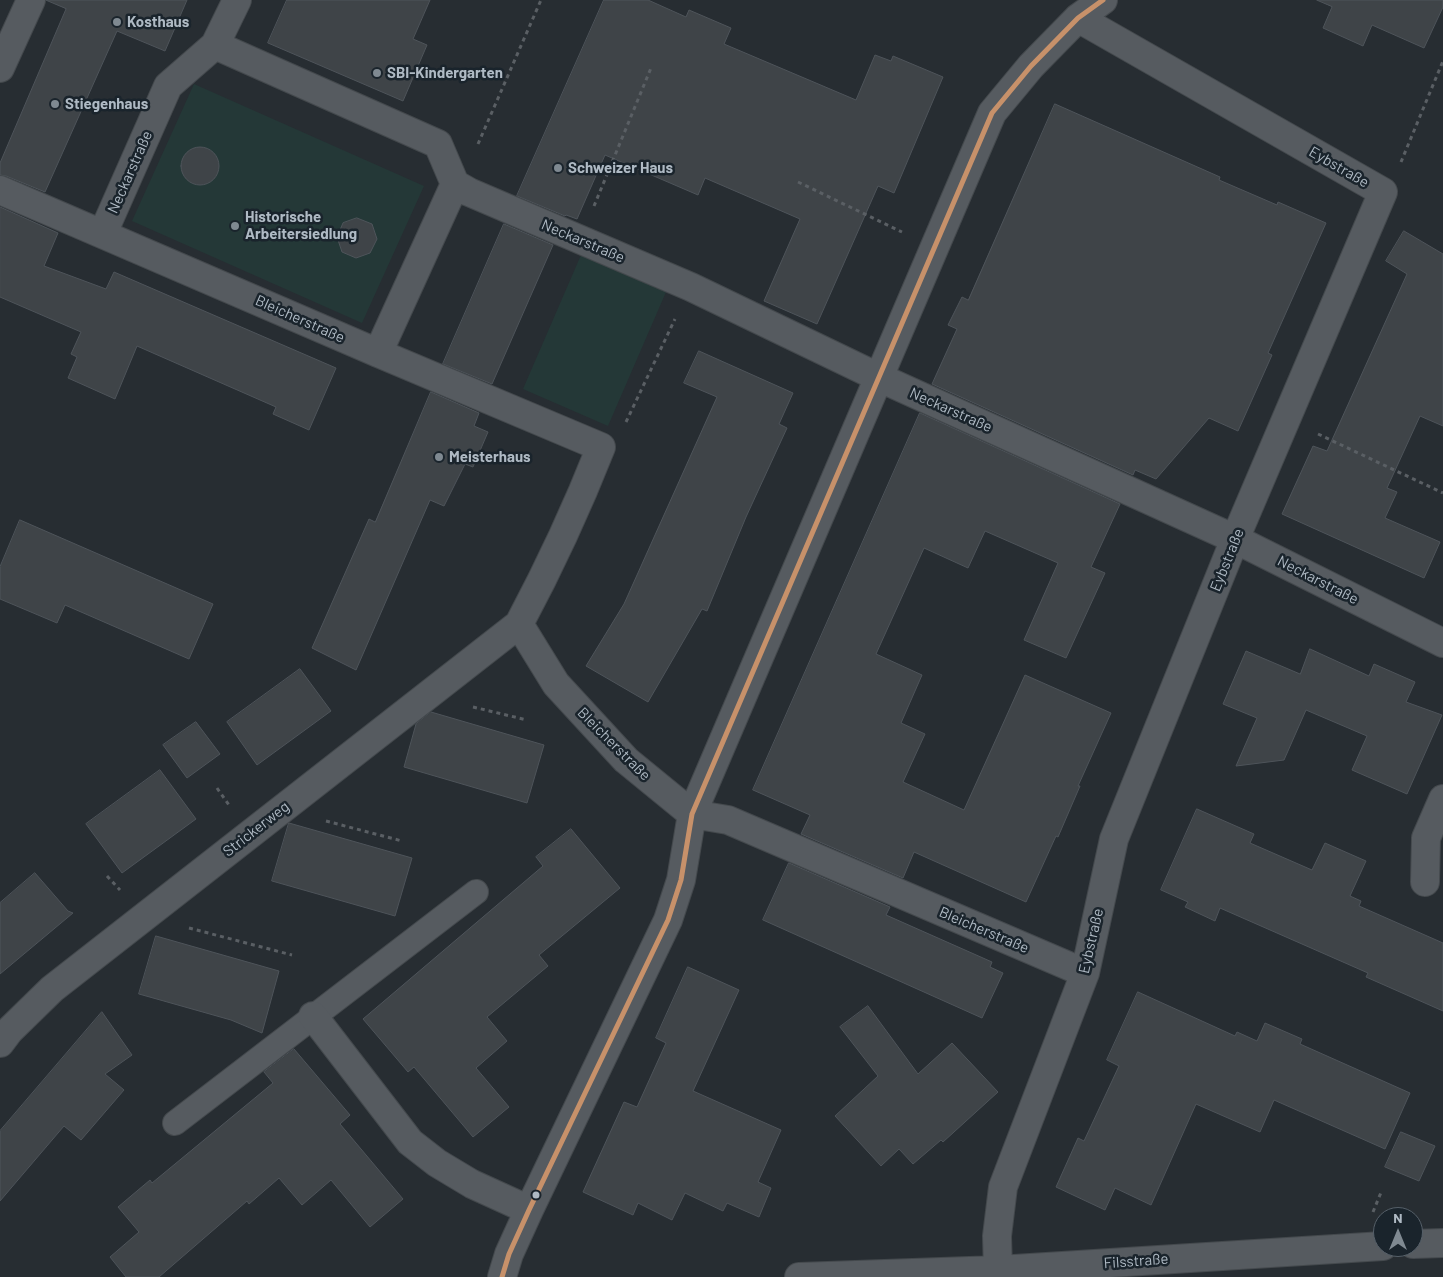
<!DOCTYPE html>
<html>
<head>
<meta charset="utf-8">
<style>
  body { margin:0 }
  #map { position:relative; width:1443px; height:1277px; overflow:hidden; background:#272d32; font-family:Barlow,sans-serif }
  canvas { display:block }
  .north { position:absolute; left:1373px; top:1207px; width:50px; height:50px; box-sizing:border-box; background:#1a242c; border:1px solid #566069; border-radius:50%; rotate:0deg; font-size:14px; font-weight:700; line-height:20px; text-align:center; color:#afbac4 }
  .north::after { content:''; display:block; margin:auto; width:18px; height:22px; background:#7f8991; clip-path:polygon(50% 0,100% 100%,50% 72%,0 100%) }
</style>
</head>
<body>
<div id="map">
<canvas width="1443" height="1277"></canvas>
<div class="north">N</div>
</div>
<script>
const ctx = document.querySelector('canvas').getContext('2d');
ctx.lineJoin = 'round';
function fill(path, color) { ctx.fillStyle = color; ctx.fill(path, 'evenodd'); }
function stroke(path, color, width, dash) { ctx.strokeStyle = color; ctx.lineWidth = width; ctx.lineCap = dash ? 'butt' : 'round'; ctx.setLineDash(dash || []); ctx.stroke(path); }
function write(font, color, halo, rows, align = 'center') {
  ctx.font = font + ' Barlow,sans-serif'; ctx.lineWidth = 5; ctx.setLineDash([]); ctx.textBaseline = 'middle'; ctx.strokeStyle = halo; ctx.fillStyle = color; for (const [text, x, y, turn = 0] of rows) {
    ctx.save(); ctx.translate(x, y); ctx.rotate((+turn || 0) * Math.PI / 180); ctx.textAlign = isNaN(turn) ? turn : align; if (halo) ctx.strokeText(text, 0, 0); ctx.fillText(text, 0, 0); ctx.restore();
  }
}
fill(new Path2D(`
  M194 84 424 186 362 323 132 221Z
  M581 255 666 292 608 426 523 389Z`), '#243837');
const building = new Path2D(`
  M46 0H187L165 51 117 31 45 192 6 176 0 175V163L66 9Z
  M287 0H430L413 39 427 45 403 101 268 43Z
  M604 0H648L686 17 689 10 731 28 724 44 856 100 875 55 891 61 893 56 943 77 894 193 878 186 817 324 764 301 800 219 705 178 698 195 605 155 577 219 566 215 565 216 517 196Z
  M1317 0H1443V7L1424 48 1372 25 1363 46 1323 28 1332 7Z
  M1055 104 1220 177 1219 180 1277 205 1278 202 1326 223 1268 353 1272 355 1238 431 1209 418 1156 479 1135 470 1133 475 932 384 957 329 948 325 962 297 968 300Z
  M181 166a19 19 0 1 1 38 0a19 19 0 1 1-38 0Z
  M0 207 58 233 44 266 106 289 114 272 336 368 309 430 273 414 276 407 137 346 115 399 68 378 77 357 71 354 81 332 0 297Z
  M357 218 372 224 377 239 370 253 356 258 342 252 337 237 343 223Z
  M504 224 553 245 492 384 443 364Z
  M1404 231 1443 254V426L1420 416 1387 488 1397 492 1385 518 1440 542 1424 578 1282 514 1313 446 1327 451 1407 274 1386 261Z
  M699 351 793 393 779 424 787 428 746 517 707 611 702 609 648 702 586 666 624 604 717 397 684 383Z
  M431 392 479 413 474 426 488 432 473 467 465 464 444 506 430 500 356 670 312 648 369 519 375 522Z
  M920 413 1120 504 1091 567 1105 573 1066 658 1024 640 1058 563 985 531 968 568 924 548 876 654 922 675 901 723 925 734 903 782 964 810 1025 675 1111 713 1078 786H1080L1058 837 1056 836 1026 902 914 852 903 878 801 834 810 815 753 790Z
  M20 520 213 604 189 659 65 605 57 623 0 599V567Z
  M1310 649 1369 676 1374 664 1415 682 1406 702 1442 715 1407 794 1352 770 1367 736 1306 710 1284 760 1236 766 1257 718 1223 704 1246 651 1300 674Z
  M300 669 331 711 257 765 227 722Z
  M431 712 544 745 527 803 404 767 416 724Z
  M196 722 220 754 187 778 163 745Z
  M160 770 196 819 122 873 86 824Z
  M1197 809 1254 834 1250 843 1312 870 1325 843 1366 861 1350 896 1361 901 1359 906 1443 943V1011L1366 977 1368 973 1220 908 1215 921 1185 907 1188 902 1161 890Z
  M289 823 412 858 395 916 272 881Z
  M571 829 620 888 539 955 548 966 487 1017 507 1041 476 1068 509 1107 473 1137 414 1067 408 1072 363 1019 543 866 536 857Z
  M789 863 890 907 886 915 992 962 990 967 1003 973 982 1018 763 920Z
  M35 873 68 911 73 913 0 974V903Z
  M156 936 279 971 262 1033 231 1020 139 994Z
  M688 967 739 990 693 1091 781 1130 758 1182 771 1188 759 1217 727 1203 723 1211 685 1193 672 1220 638 1203 633 1215 583 1192 624 1102 637 1107 666 1043 656 1038Z
  M1138 992 1235 1036 1237 1032 1257 1041 1265 1023 1302 1039 1300 1044 1410 1093 1385 1149 1274 1100 1260 1132 1196 1104 1151 1205 1115 1188 1105 1210 1056 1187 1078 1138 1084 1141 1119 1066 1107 1060Z
  M868 1006 918 1074 952 1043 998 1092 943 1142 941 1140 913 1164 899 1149 881 1166 835 1116 878 1076 840 1027Z
  M102 1012 132 1055 105 1074 124 1090 81 1140 64 1126 0 1201V1131Z
  M294 1049 350 1115 340 1124 403 1199 370 1227 331 1180 302 1205 279 1178 249 1204 247 1201 159 1277H126L110 1257 139 1232 118 1207 150 1180 152 1183 273 1083 264 1072Z
  M1401 1132 1435 1146 1419 1181 1385 1167Z`);
fill(building, '#3f4448');
stroke(building, '#4e545a', 1);
const service = new Path2D(`
  M175 1123 476 892`);
const minor = new Path2D(`
  M215 45 438 144 455 184 469 192 691 287 878 377 1235 539 1443 643
  M0 68 31 0
  M0 190 378 353 601 447C577 508 550 566 519 624L52 989 9 1031 0 1043
  M103 233 168 86 215 45 237 0
  M378 353 455 184
  M519 624 556 684 626 760 692 814 728 820 1085 973
  M1425 882 1426 838 1443 799
  M313 1016 410 1142 437 1163 472 1184 529 1210
  M1413 1244 1443 1243
  M998 1270 997 1236 1003 1187 1085 973 1114 839 1235 539 1383 192 1078 18
  M502 1277 509 1254 529 1210 668 920 681 880 692 814 992 113 1031 66 1078 18 1103 0
  M799 1277 998 1270 1383 1246`);
stroke(service, '#44494d', 26);
stroke(minor, '#44494d', 30);
stroke(new Path2D(`
  M478 144 541 0
  M1401 162 1443 61
  M798 182 902 232
  M594 206 651 68
  M626 422 675 319
  M1318 434 1443 493
  M473 707 527 720
  M217 788 229 805
  M326 821 402 841
  M107 876 120 890
  M189 928 292 955
  M1373 1212 1382 1190`), '#5a5f64', 3, [4, 4]);
stroke(service, '#565b60', 24);
stroke(minor, '#565b60', 28);
stroke(new Path2D(`
  M502 1277 509 1254 529 1210 668 920 681 880 692 814 992 113 1031 66 1078 18 1103 0`), '#c7916a', 5);
for (const [x, y, r, color] of [
  [117,22,5,"#7f8991"],
  [377,73,5,"#7f8991"],
  [55,104,5,"#7f8991"],
  [558,168,5,"#7f8991"],
  [235,226,5,"#7f8991"],
  [439,457,5,"#7f8991"],
  [536,1195,4.5,"#afbac4"]
]) { const dot = new Path2D(); dot.arc(x, y, r, 0, 2 * Math.PI); ctx.fillStyle = color; ctx.fill(dot); stroke(dot, '#1a242c', 2); }
write('bold 15px', '#afbac4', '#1a242c', [
  ["Kosthaus",127,22],
  ["SBI-Kindergarten",387,73],
  ["Stiegenhaus",65,104],
  ["Schweizer Haus",568,168],
  ["Historische",245,217],
  ["Arbeitersiedlung",245,234],
  ["Meisterhaus",449,457]
], 'left');
write('15px', '#afbac4', '#1a242c', [
  ["Eybstraße",1339,167,30],
  ["Neckarstraße",130,172,-66],
  ["Neckarstraße",583,241,23],
  ["Bleicherstraße",300,319,24],
  ["Neckarstraße",951,410,24],
  ["Eybstraße",1227,560,-68],
  ["Neckarstraße",1318,580,27],
  ["Bleicherstraße",614,744,45],
  ["Strickerweg",256,829,-38],
  ["Bleicherstraße",984,930,23],
  ["Eybstraße",1091,941,-77],
  ["Filsstraße",1136,1261,-4]
]);
</script>
</body>
</html>
